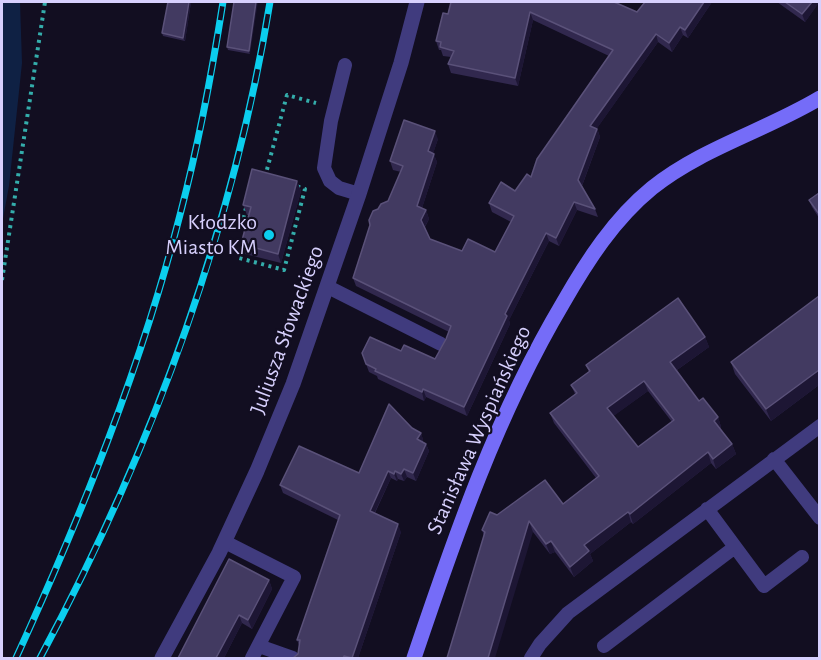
<!DOCTYPE html>
<html>
<head>
<meta charset="utf-8">
<style>
  body { margin:0 }
  #map { position:relative; width:821px; height:660px; overflow:hidden; background:#120e21; font-family:"Alegreya Sans",sans-serif }
  canvas { display:block }
  .frame { position:absolute; inset:0; border:3px solid #d7d0fd; pointer-events:none }
</style>
</head>
<body>
<div id="map">
<canvas width="821" height="660"></canvas>
<div class="frame"></div>
</div>
<script>
const ctx = document.querySelector('canvas').getContext('2d');
ctx.lineJoin = 'round';
function fill(path, color) { ctx.fillStyle = color; ctx.fill(path, 'evenodd'); }
function stroke(path, color, width, dash) { ctx.strokeStyle = color; ctx.lineWidth = width; ctx.lineCap = dash ? 'butt' : 'round'; ctx.setLineDash(dash || []); ctx.stroke(path); }
function write(font, color, halo, rows, align = 'center') {
  ctx.font = font + ' "Alegreya Sans",sans-serif'; ctx.lineWidth = 4.5; ctx.setLineDash([]); ctx.textBaseline = 'middle'; ctx.strokeStyle = halo; ctx.fillStyle = color; for (const [text, x, y, turn = 0] of rows) {
    ctx.save(); ctx.translate(x, y); ctx.rotate((+turn || 0) * Math.PI / 180); ctx.textAlign = isNaN(turn) ? turn : align; if (halo) ctx.strokeText(text, 0, 0); ctx.fillText(text, 0, 0); ctx.restore();
  }
}
fill(new Path2D(`
  M2 2H20L22 63 9 186 2 224Z`), '#0f2144');
stroke(new Path2D(`
  M265 177 287 95 316 103
  M246 208 243 219 249 222
  M243 244 239 258 284 270 305 189 296 186
  M2 280 45 2`), '#34adab', 4, [3, 4.5]);
stroke(new Path2D(`
  M345 65 331 121 324 168 330 181 339 188 359 194
  M328 287 441 344
  M774 459 820 518
  M707 509 764 586 802 557
  M225 542 294 577 252 658
  M259 646 293 658
  M604 646 735 547
  M531 658 540 644 568 613 820 426`), '#403b7e', 14);
stroke(new Path2D(`
  M162 658 219 553 257 471 293 384 359 194 401 63 417 2`), '#403b7e', 15);
stroke(new Path2D(`
  M414 658C455 536 497 414 563 303 587 261 614 219 652 188 702 148 765 131 820 98`), '#756cf8', 15);
const rail = new Path2D(`
  M16 658C82 514 142 365 181 211 199 142 212 72 223 2
  M40 658C151 451 232 235 270 2`);
stroke(rail, '#0bceee', 7);
stroke(rail, '#120e21', 4.5, [14]);
fill(new Path2D(`
  M168 2H191L185 41 163 36 162 33Z
  M234 2 250 54 228 50 227 47Z
  M451 2 637 12 712 2 688 38 683 35 672 52 658 42 597 128 600 137 582 186 595 209 598 217 577 210 559 246 549 241 509 320 510 324 467 416 426 397 424 401 378 379 377 376 369 372 362 353 401 351 435 359 446 339 449 332 356 286 353 278 378 209 388 201 401 172 393 170 390 161 438 139 433 153 437 162 422 208 426 210 429 219 425 227 430 239 462 251 495 252 511 222 492 212 489 203 515 191 531 177 609 56 533 20 518 86 451 73 448 64 451 57 443 56 441 50H439L436 41 448 14Z
  M777 2H819L805 22Z
  M297 181 301 191 281 263 245 254 241 244 249 215H247L243 205Z
  M819 193V218L812 207 809 200Z
  M819 296V385L771 421 735 374 731 362Z
  M705 337 709 347 677 370 699 401 718 417 721 427 720 429 732 444 736 454 716 469 711 463 633 524 631 522 590 554 593 561 574 577 555 552 550 554 533 532 484 536 482 530 497 515 563 504 596 478 554 423 550 413 575 394 571 385 589 372 586 365ZM648 391 672 422 638 447 613 416Z
  M412 428 421 433 423 440V442L426 444 429 451 416 481 407 477 404 481 398 479 397 481 391 478 375 513 401 532 358 658H293L298 654 299 645 297 640 338 520 283 493 280 485 359 473Z
  M269 580 272 589 252 629 242 623 224 658H178Z`), '#31284e');
fill(new Path2D(`
  M189 2H191L185 41 183 38Z
  M256 2H258L250 54 249 51Z
  M704 2H712L688 38 685 30Z
  M812 2H819V3L805 22 802 14Z
  M530 12 533 20 518 86 515 78Z
  M680 27 683 35 672 52 669 43Z
  M656 34 658 42 593 134 590 126Z
  M597 129 600 137 581 188 578 180Z
  M435 131 438 139 431 160 428 151Z
  M434 154 437 162 420 214 417 206Z
  M297 181 301 191 281 263 278 254Z
  M574 202 577 210 559 246 556 238Z
  M426 210 429 219 424 228 421 220Z
  M546 233 549 241 509 320 510 324 467 416 464 407 505 314Z
  M705 337 709 347 674 372 670 362Z
  M819 370V385L771 421 766 409Z
  M644 381 648 391 611 418 607 408Z
  M423 389 426 397 424 401 422 392Z
  M718 417 721 427 718 431 714 421Z
  M421 433 423 440 420 447 417 439Z
  M426 444 429 451 416 481 413 473Z
  M732 444 736 454 716 469 713 459Z
  M708 452 711 463 633 524 630 514Z
  M404 469 407 477 404 481 401 474Z
  M388 471 391 478 372 518 370 511Z
  M395 471 398 479 397 481 394 474Z
  M628 512 631 522 590 554 593 561 574 577 570 567 584 545Z
  M529 521 533 532 495 658H488Z
  M398 524 401 532 358 658H352Z
  M551 541 555 552 550 554 546 544Z
  M269 580 272 589 252 629 248 620Z
  M239 615 242 623 224 658H216Z`), '#1d1634');
const building = new Path2D(`
  M168 2H189L183 38 162 33Z
  M234 2H256L249 51 227 47Z
  M451 2H614L637 12 645 2H704L685 30 680 27 669 43 656 34 590 126 597 129 578 180 595 209 574 202 556 238 546 233 505 314 507 316 464 407 423 389 422 392 375 371 376 369 366 364 362 353 370 337 401 351 404 345 435 359 446 339 451 326 353 278 370 225 369 220 373 211 378 209 381 204 388 201 403 166 390 161 404 120 435 131 428 151 434 154 417 206 426 210 421 220 430 239 462 251 468 239 495 252 514 216 489 203 501 182 515 191 527 174 531 177 537 159 613 50 530 12 515 78 448 64 454 51 440 47 441 42 436 41 443 13 448 14Z
  M785 2H812L802 14Z
  M252 169 297 181 278 254 241 244 251 207 243 205Z
  M819 193V214L809 200Z
  M819 296V370L766 409 731 362Z
  M678 298 705 337 670 362 699 401 703 398 718 417 714 421 732 444 713 459 708 452 630 514 628 512 584 545 589 551 570 567 551 541 546 544 529 521 488 658H447L485 532 482 530 490 512 497 515 545 480 563 504 599 476 550 413 577 393 571 385 590 371 586 365ZM644 381 674 420 638 447 607 408Z
  M389 404 412 428 421 433 417 439 426 444 413 473 404 469 401 474 395 471 394 474 388 471 370 511 398 524 352 658 344 656 343 658H293L298 654 300 640H297L340 515 280 485 299 446 359 473Z
  M229 559 269 580 248 620 239 615 216 658H178Z`);
fill(building, '#423a61');
stroke(building, '#5a5179', 1.5);
for (const [x, y, r, color] of [
  [269,235,6,"#0bceee"]
]) { const dot = new Path2D(); dot.arc(x, y, r, 0, 2 * Math.PI); ctx.fillStyle = color; ctx.fill(dot); stroke(dot, '#120e21', 2); }
write('22px', '#d7d0fd', '#120e21', [
  ["Kłodzko",257,222],
  ["Miasto KM",257,247]
], 'right');
write('22px', '#d7d0fd', '#120e21', [
  ["Juliusza Słowackiego",287,330,-70],
  ["Stanisława Wyspiańskiego",479,430,-66]
]);
</script>
</body>
</html>
